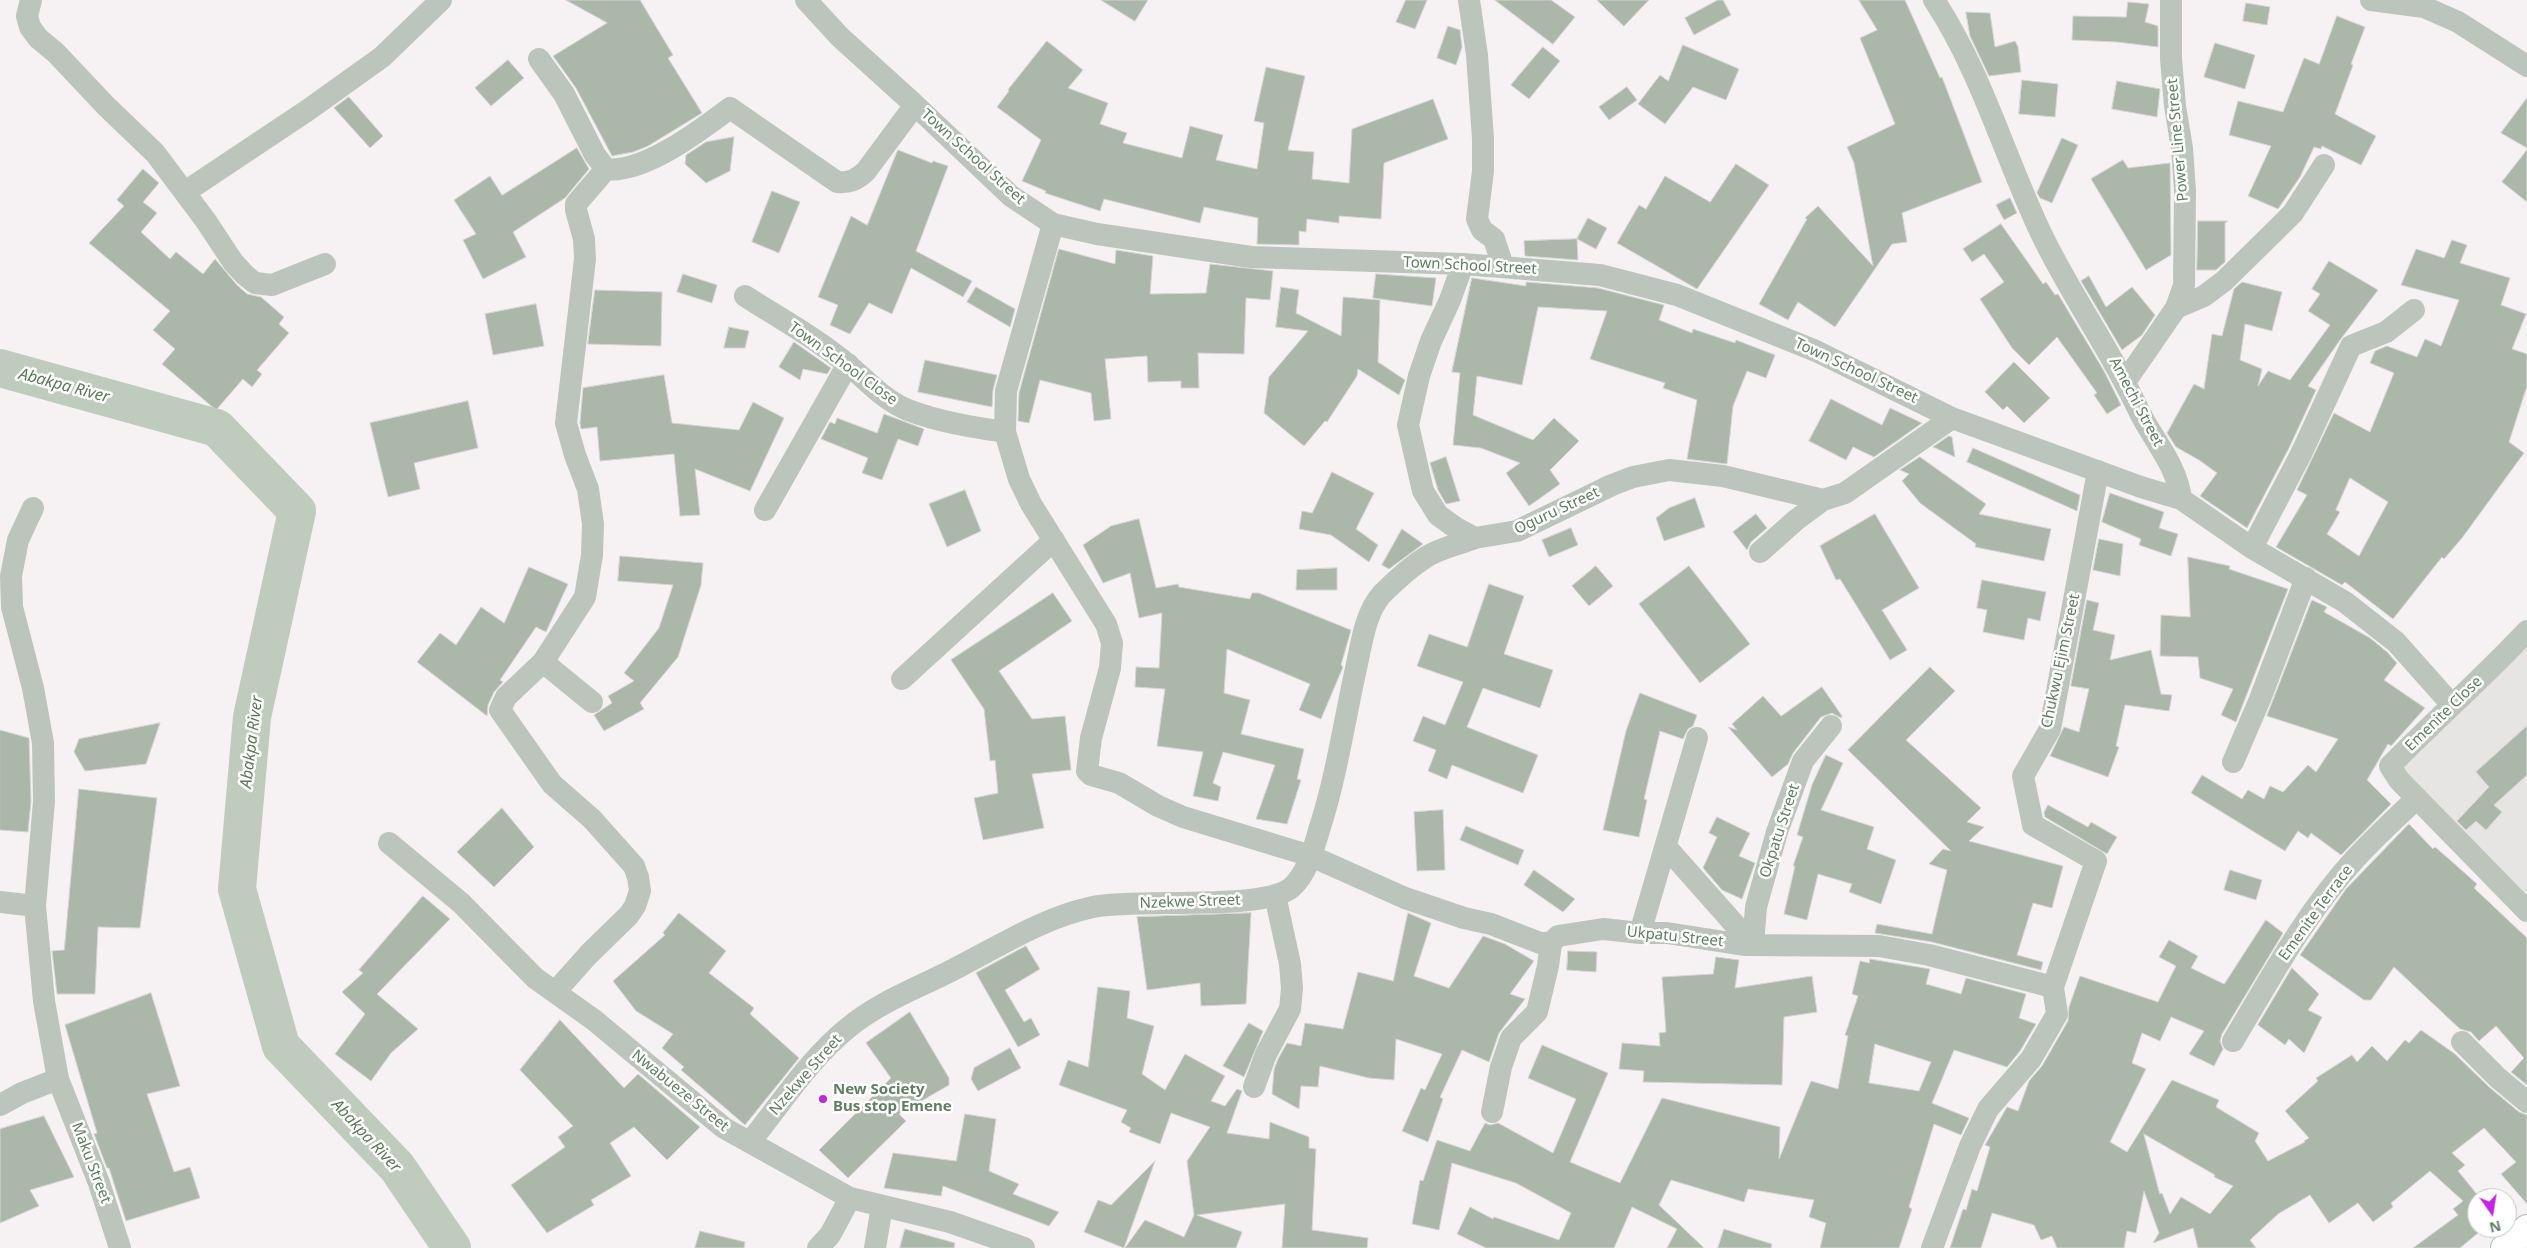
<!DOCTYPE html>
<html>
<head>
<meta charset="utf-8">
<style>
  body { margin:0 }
  #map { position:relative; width:2527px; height:1248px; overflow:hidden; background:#f6f2f3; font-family:"Noto Sans",sans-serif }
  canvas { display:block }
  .north { position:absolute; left:2467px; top:1188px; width:50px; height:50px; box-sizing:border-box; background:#fff; border:1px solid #bfcbc0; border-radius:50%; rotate:167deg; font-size:14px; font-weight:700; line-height:20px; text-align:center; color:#607e61 }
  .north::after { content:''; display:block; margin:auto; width:18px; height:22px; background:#c621e7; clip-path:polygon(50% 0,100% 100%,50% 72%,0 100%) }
</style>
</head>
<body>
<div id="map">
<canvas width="2527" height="1248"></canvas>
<div class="north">N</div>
</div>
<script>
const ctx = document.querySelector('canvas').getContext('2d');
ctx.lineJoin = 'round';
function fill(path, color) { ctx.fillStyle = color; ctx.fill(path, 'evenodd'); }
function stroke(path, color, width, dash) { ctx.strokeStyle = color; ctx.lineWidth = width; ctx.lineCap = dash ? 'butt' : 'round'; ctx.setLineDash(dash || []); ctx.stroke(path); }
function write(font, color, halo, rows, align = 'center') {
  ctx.font = font + ' "Noto Sans",sans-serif'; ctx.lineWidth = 5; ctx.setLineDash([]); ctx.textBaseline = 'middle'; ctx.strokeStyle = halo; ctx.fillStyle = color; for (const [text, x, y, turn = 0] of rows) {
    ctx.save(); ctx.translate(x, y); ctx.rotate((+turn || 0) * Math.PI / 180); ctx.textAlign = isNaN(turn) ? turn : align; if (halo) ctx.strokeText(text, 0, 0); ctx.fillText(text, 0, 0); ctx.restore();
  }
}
fill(new Path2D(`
  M2527 645V898L2400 769Z`), '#e6e5e4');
stroke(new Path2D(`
  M0 368 217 428 297 511 252 717 237 889 281 1046 397 1167 452 1248`), '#bfcbbd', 38);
const building = new Path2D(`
  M566 0H640L673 55 668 58 702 113 648 146 633 152 612 156 576 88 553 56 607 23Z
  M1101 0H1148L1135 21Z
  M1406 0H1427L1415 29 1396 22Z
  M1495 0H1551L1575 17 1553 44Z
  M1597 0H1649L1624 26Z
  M1718 0H1723L1731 15 1694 35 1685 18Z
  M1859 0H1905L1940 78 1942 77 1982 182 1902 213 1907 242 1892 244 1835 327 1798 302 1788 320 1759 304 1807 219 1805 218 1818 206 1873 266 1854 163 1847 147 1895 124 1860 38 1877 30Z
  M2128 2 2149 4 2145 22 2158 26V47L2117 42 2072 40 2073 16 2126 17Z
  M2246 3 2270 7 2267 25 2243 21Z
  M1966 12 1990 13 1995 47 2015 41 2018 47 2021 72 1989 76 1970 36Z
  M2337 16 2365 27 2351 64 2353 65 2335 114 2376 136 2361 165 2322 146 2321 149 2314 147 2300 177 2278 209 2248 196 2271 146 2229 135 2238 101 2283 112 2304 58 2319 64Z
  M1448 26 1460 30 1462 47 1456 65 1437 58Z
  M1047 41 1083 70 1068 88 1108 103 1100 124 1127 133 1123 143 1182 158 1190 126 1223 135 1216 160 1257 169 1264 123 1254 121 1266 67 1305 76 1288 150 1314 152 1312 179 1349 183 1352 129 1433 99 1448 139 1384 163 1381 219 1339 216V223L1307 219 1306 232 1299 231V245L1257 244 1258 218 1204 207 1200 223 1104 199 1100 211 1045 193 1046 191 1022 181 1041 140 997 107 1009 91 1008 90Z
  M2215 43 2255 55 2245 89 2204 77Z
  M1683 45 1739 69 1726 100 1693 87 1665 124 1638 104 1660 75 1668 81Z
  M1543 47 1560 61 1529 99 1511 85Z
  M508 60 524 78 491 106 475 88Z
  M2022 80 2058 84 2055 117 2019 114Z
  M2117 81 2160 89 2157 117 2112 109Z
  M1627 87 1637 100 1609 120 1599 107Z
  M349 97 383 136 370 148 334 108Z
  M2527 98V148L2501 133Z
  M734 137 730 171 706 183 685 164 686 155 706 142Z
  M2062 138 2078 145 2052 203 2040 198 2037 193Z
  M577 148 589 169 565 198 513 232 526 257 483 279 463 240 476 234 454 200 490 176 502 195Z
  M898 150 932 163 933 161 948 166 916 251 972 281 963 297 911 268 892 314 869 303 850 334 830 325 838 305 818 297 851 216 867 225Z
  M2527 150V202L2502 182Z
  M2123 160 2128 168 2170 163 2171 255 2146 270 2091 179Z
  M1736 164 1769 185 1697 289 1617 243 1639 205 1646 209 1665 176 1710 202Z
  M143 169 159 183 143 202 157 213 141 232 170 259 176 252 203 274 215 259 237 285 247 294 261 297 284 317 279 324 289 333 257 370 262 374 252 387 243 379 216 410 162 364 175 349 153 330 170 311 89 243 124 206 117 200Z
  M772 191 800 202 779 253 752 242Z
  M2010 198 2017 213 2004 220 1996 205Z
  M1588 218 1607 228 1596 249 1577 239Z
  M2198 221H2228L2225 223V262L2216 270H2197Z
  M2001 224 2043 284 2046 282 2055 295 2058 294 2104 371 2121 405 2107 414 2094 395 2097 393 2057 337 2029 365 2012 348 1980 299 2004 282 1984 254 1972 262 1963 249Z
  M1577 239 1578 260 1525 256 1524 241Z
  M2452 240 2467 245 2460 263 2510 278 2501 305 2526 314 2512 349 2527 354V386L2509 442 2524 453 2462 538 2444 559 2442 557 2393 619 2345 582 2342 585 2276 547 2307 495 2297 490 2334 413 2370 432 2394 373 2370 363 2375 351 2387 346 2417 357 2425 339 2441 346 2459 300 2401 285 2416 249 2444 258ZM2350 478 2388 502 2359 556 2327 534 2340 512 2336 510Z
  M1059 249 1115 264 1116 250 1153 256 1150 294 1206 293 1210 264 1273 271 1270 300 1246 298 1244 354 1198 353 1199 388H1181V381L1148 382 1147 356 1105 359 1111 419 1094 421 1091 393 1040 380 1029 423 1018 421 1019 393Z
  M2329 261 2378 290 2340 340 2308 386 2316 390 2289 448 2247 528 2200 496 2217 473 2199 460 2176 447 2167 433 2194 384 2204 389 2212 334 2222 336 2234 289 2242 282 2282 292 2272 331 2245 324 2240 360 2262 369 2258 386 2268 371 2290 380 2330 325 2308 311 2320 294 2312 289Z
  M683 274 717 285 712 303 677 292Z
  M1376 274 1436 278 1432 306 1373 298Z
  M2089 276 2106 307 2132 287 2155 315 2142 335 2122 350 2081 281Z
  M1472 278 1526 286V282L1598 288 1664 305 1659 320 1692 333 1693 329 1735 343 1736 340 1775 355 1766 378 1747 371 1733 406 1727 464 1687 459 1697 400 1663 388 1665 383 1590 359 1607 311 1538 307 1522 385 1477 376 1473 415 1533 440 1554 418 1579 441 1550 470 1560 484 1529 506 1506 473 1520 463 1481 448 1453 445 1460 373 1452 372Z
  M976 287 1015 309 1010 327 967 302Z
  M1281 287 1299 290 1296 313 1341 336 1343 297 1380 300 1378 362 1405 380 1399 395 1358 369 1357 376 1327 422 1325 421 1304 446 1264 413 1269 377 1308 331 1276 327Z
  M595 290 662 292 661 346 588 344Z
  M536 304 544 346 493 355 485 314Z
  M729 327 749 331 745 348H724Z
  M794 342 831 368 827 374 803 369 800 380 779 367Z
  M925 360 997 375 993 390 992 407 918 392Z
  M2014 362 2050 398 2024 423 2007 406 2003 410 1985 392Z
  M664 375 672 423 739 430 753 402 784 418 750 491 695 469 700 515 680 516 674 454 600 461 597 427 581 429 580 423 583 388Z
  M1831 399 1882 425 1890 408 1922 423 1874 457 1853 447 1846 460 1809 441Z
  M468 401 478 448 414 463 420 489 388 497 370 423Z
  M884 414 924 429 918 446 898 439 882 480 862 473 868 458 821 439 830 422 835 424 837 418 877 433Z
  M1949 436 1952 437 1955 457 1933 447Z
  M1973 448 2080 495 2077 511 1967 462Z
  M1446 457 1460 501 1446 504 1438 490 1430 463Z
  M1920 457 1986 504 1979 514 2051 529 2044 561 1975 547 1976 544 1920 503 1902 481 1909 474 1900 470Z
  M1332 472 1374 493 1356 529 1378 545 1369 562 1331 535 1299 529 1302 511 1312 513Z
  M965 490 981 531 947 547 929 504Z
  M2110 493 2164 512 2159 528 2178 534 2171 556 2139 545 2141 539 2102 522Z
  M1695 498 1705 527 1664 541 1656 518 1669 508Z
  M1756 514 1767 528 1751 542 1747 550 1733 532Z
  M1875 514 1919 588 1882 610 1907 650 1890 660 1840 579 1836 580 1820 546Z
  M1139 519 1156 588 1178 584 1179 587 1250 599 1252 593H1259L1351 630 1341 665 1343 667 1321 719 1299 710 1310 684 1227 649 1224 693 1250 700 1241 734 1304 749 1297 779 1301 780 1287 824 1256 819 1275 765 1223 752 1213 783 1221 787 1218 801 1193 796 1203 752 1157 746 1165 689 1135 687 1136 667 1159 668 1162 613 1139 618 1130 573 1103 583 1083 545 1111 526Z
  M1571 528 1578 545 1549 557 1542 540Z
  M1402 529 1423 544 1389 569 1382 565Z
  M2099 539 2123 544 2120 576 2093 570Z
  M620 556 703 563 701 585 678 657 640 703 644 709 604 731 594 715 612 703 608 696 634 681 624 673 659 628 673 585 618 581Z
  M2188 557 2230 566 2229 569 2288 589 2236 722 2221 715 2233 689 2200 678 2198 657 2160 656 2161 615 2190 617Z
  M1596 566 1613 586 1589 606 1572 586Z
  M1689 566 1750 644 1700 683 1639 604Z
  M529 567 568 584 546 632 536 627 500 680 503 682 494 692 488 705 487 716 417 662 440 633 456 645 481 607 504 623Z
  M1337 568V590H1296L1297 570Z
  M1982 580 2046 592 2040 621 2028 618 2024 640 1983 632 1987 610 1977 608Z
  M1489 584 1524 596 1504 654 1553 670 1540 708 1483 688 1467 727 1538 755 1523 793 1452 765 1447 779 1428 771 1436 750 1413 741 1423 716 1445 725 1463 682 1417 666 1429 634 1467 647Z
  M1053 593 1072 621 999 671 1032 719 1065 716 1071 770 1032 774 1044 828 983 840 974 798 998 793 995 760 990 761 984 709 951 660Z
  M2087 600 2099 603 2093 630 2115 635 2110 660 2151 650 2161 694 2172 695 2169 711 2125 705 2116 746 2119 747 2108 777 2050 756 2064 727 2079 732 2089 689 2071 686Z
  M2312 600 2327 607 2324 612 2370 638 2387 652 2397 663 2384 680 2425 708 2391 746 2388 744 2367 780 2391 804 2341 855 2311 833 2308 838 2298 831 2285 851 2191 793 2202 775 2242 799 2248 790 2264 799 2270 786 2283 792 2308 765 2316 772 2338 739 2267 716Z
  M1930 667 1955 691 1906 740 1981 808 1967 822 1984 827 1969 841 2063 866 2052 908 2033 903 2017 955 2043 962 2041 970 1932 942 1875 933 1877 924 1932 934 1947 870 1929 864 1943 849 1951 851 1848 750Z
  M1822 687 1842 716 1841 718 1832 713 1821 717 1793 753 1788 764 1772 777 1728 727 1737 730 1732 724 1763 696 1781 716Z
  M1640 693 1697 715 1693 726 1688 729 1683 739 1660 731 1644 799 1647 800 1639 837 1603 830 1626 731Z
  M160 723 146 764 85 771 74 752 79 739Z
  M2527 726V775L2494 805 2502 812 2486 830 2476 821 2466 830 2457 821 2489 787 2476 772Z
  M0 730 29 738 31 801 28 832 0 830Z
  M1826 755 1843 763 1821 810 1874 827 1867 849 1896 860 1881 904 1849 892 1852 884 1818 874 1807 920 1784 914 1795 866H1793L1803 837 1797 835 1812 785Z
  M79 789 157 798 140 928 98 927 95 994H57L52 951 64 950Z
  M2048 805 2088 827 2091 822 2117 837 2107 854 2045 817 2044 813Z
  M502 808 534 847 494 887 457 852Z
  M1443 810 1445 870 1417 871 1414 812Z
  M1717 817 1750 833 1739 856 1755 863 1742 899 1722 890 1703 868 1717 837 1709 833Z
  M2409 824 2433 849 2435 847 2449 859 2477 884 2474 888 2527 938V1085L2511 1072 2524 1058 2496 1026 2479 1041 2471 1032 2460 1029 2394 967 2371 1000H2364L2300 955 2346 889Z
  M1466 826 1524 850 1518 865 1460 840Z
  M1534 870 1575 899 1563 912 1524 885Z
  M2230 870 2262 880 2256 900 2224 890Z
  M423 896 450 919 377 994 418 1029 391 1053 371 1081 335 1054 365 1014 342 992 363 973 359 970Z
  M679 913 726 951 709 973 754 1008 750 1014 799 1058 745 1125 681 1070 684 1067 662 1048 673 1034 636 1011 613 981 665 935 663 933Z
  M1251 913 1246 1004 1201 1006 1200 983 1147 990 1137 917Z
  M1408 913 1431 923 1414 976 1449 988 1483 936 1505 944 1534 961 1510 994 1525 999 1499 1033 1489 1062 1462 1050 1440 1097 1443 1099 1428 1142 1402 1131 1421 1088 1425 1090 1442 1054 1396 1039 1394 1080 1369 1078 1320 1066 1318 1087 1301 1086 1299 1109 1272 1094 1274 1070 1278 1059 1287 1043 1301 1046 1305 1023 1343 1029 1358 972 1393 981Z
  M2266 920 2283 933 2222 1034 2220 1041 2223 1049 2214 1066 2189 1054 2204 1031 2171 1017 2160 1041 2142 1033 2132 1063 2146 1069 2110 1142 2127 1152 2172 1080 2219 1100 2216 1107 2259 1133 2255 1141 2268 1161 2305 1142 2304 1141 2309 1138 2285 1111 2318 1081 2316 1078 2352 1055 2357 1062 2372 1046 2387 1061 2405 1040 2409 1043 2421 1030 2455 1054 2489 1087 2519 1112 2527 1115V1204L2501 1174 2516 1162 2484 1128 2452 1153 2465 1165 2458 1171 2480 1198H2477V1228H2484L2460 1248H2413L2458 1215 2453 1209 2463 1201 2430 1171 2391 1203 2393 1207 2373 1222 2358 1203 2329 1223 2310 1195 2278 1214 2250 1240 2256 1248H2198L2193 1228 2153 1243 2159 1233 2144 1191 2136 1233 2127 1231 2124 1248H2057L2052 1236 2041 1240 2034 1225 1992 1213 1981 1248H1950L1963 1209 1966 1210 1972 1189 1977 1191 1990 1147 1985 1145 2007 1107 2018 1111 2029 1081 2042 1066 2068 1021 2069 1007 2080 976 2158 1002 2176 966 2159 957 2169 940 2198 956 2191 968 2224 984ZM2144 1134 2215 1175 2214 1177 2233 1186 2210 1214 2181 1197 2170 1214 2162 1193 2160 1194Z
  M1026 946 1040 969 1005 990 1024 1022 1031 1018 1040 1035 1018 1047 976 973Z
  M1568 951 1597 952 1596 972 1567 970Z
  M1716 957 1739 960 1735 988 1812 976 1817 1012 1784 1017 1782 1085 1643 1082 1644 1071 1619 1069 1622 1043 1660 1046 1659 1033 1666 1032 1662 977 1713 974Z
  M1870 959 1930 969 1926 984 1961 994 1966 978 2026 994 2019 1018 2036 1024 2020 1051 2007 1067 1954 1050 1932 1103 1969 1118 1961 1135 1934 1124 1909 1207 1912 1209 1899 1248H1820L1826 1223 1809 1217 1814 1200 1748 1189 1744 1202 1671 1180 1659 1205 1704 1248H1667L1677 1229 1632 1207 1614 1248H1486L1457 1234 1470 1207 1493 1219 1494 1217 1559 1240 1571 1213 1516 1183 1452 1163 1439 1230 1412 1224 1420 1180 1423 1181 1437 1140 1470 1151 1485 1123 1490 1125 1498 1123 1553 1153 1576 1099 1528 1078 1542 1045 1608 1073 1570 1162 1620 1183 1662 1098 1780 1127 1779 1159 1811 1081 1838 1089 1848 1036 1845 1035 1858 996 1852 994 1860 961 1869 963ZM1875 1044 1931 1062 1919 1091 1869 1083Z
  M2292 968 2319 994 2308 1010 2322 1017 2304 1053 2289 1039 2285 1045 2258 1025Z
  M1098 987 1130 991 1127 1018 1154 1026 1142 1074 1165 1090 1185 1054 1225 1076 1211 1101 1225 1106 1237 1089 1242 1091 1227 1133 1269 1139 1270 1122 1309 1137V1148L1316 1149 1312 1230 1368 1238 1367 1248H1282L1285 1204 1197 1215 1242 1232 1236 1248H1125L1145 1220 1184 1237 1194 1215 1187 1161 1210 1127 1171 1113 1160 1144 1129 1132 1131 1128 1121 1122 1127 1110 1059 1085 1068 1060 1088 1067Z
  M151 993 180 1086 147 1094 174 1172 190 1167 200 1198 126 1221 109 1168H107L94 1134 97 1133 65 1025Z
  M910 1012 949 1078V1085L899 1114 906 1121 848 1178 819 1150 891 1078 866 1043Z
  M560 1020 624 1088 638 1074 700 1127 667 1160 634 1127 610 1143 631 1176 591 1200 594 1205 547 1233 511 1185 565 1147 558 1137 573 1126 520 1070Z
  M1249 1023 1263 1031 1244 1077 1223 1066Z
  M1010 1048 1021 1068 978 1091 971 1079 974 1068Z
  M965 1114 996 1119 989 1171 1019 1184 1013 1194 1059 1212 1049 1226 943 1186 941 1196 884 1188 893 1153 956 1161Z
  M44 1116 74 1177 30 1190 39 1206 0 1223V1129Z
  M1155 1161 1124 1248 1084 1232 1098 1200 1111 1205Z
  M905 1229 955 1243 954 1248H900Z
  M1724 1229 1772 1244 1771 1248H1718Z
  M700 1231 745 1242 744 1248H695Z`);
fill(building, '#aab7a9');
stroke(building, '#d7d4d5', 1);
const primary = new Path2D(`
  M2505 1248 2527 1229`);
stroke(primary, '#adb8ae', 30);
stroke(new Path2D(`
  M31 0 27 16 30 27 38 38 56 53 106 106 155 153 206 221 233 262 245 275 255 283 272 285 325 264
  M806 0 840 37 915 105 1011 196 1053 224 1097 234 1251 257 1463 264 1600 275 1677 295 1816 351 1952 418 2141 487 2181 499 2252 548 2345 602 2396 642 2452 705
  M1469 0 1477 55 1483 139V171L1477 219 1482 230 1494 239 1503 266
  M1934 0C1981 71 2004 155 2040 231 2069 293 2110 348 2139 411 2153 440 2177 465 2181 499
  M2371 0 2424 7 2458 22 2527 66
  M539 59 564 94 595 155 606 169C643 174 701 130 730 108L837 182C849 183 857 180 866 171L915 105
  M185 192 308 110 382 57 441 0
  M1053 224 1006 391 1005 432 1019 479 1031 504 1106 624 1112 643 1110 668 1091 738 1087 771 1091 775 1119 783 1158 806 1183 817 1311 856 1405 898 1464 918 1491 924 1540 943H1551L1558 936 1603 929 1640 933H1667L1744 945 1879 946 1929 955 2053 987
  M1463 264 1450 300 1431 341 1419 376 1408 425 1423 491 1438 515 1456 528 1475 538 1517 531 1612 485 1633 477 1669 470 1723 476 1823 500 1845 493 1952 418
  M745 296C779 318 816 338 847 364 867 380 883 400 908 410 939 422 973 427 1005 432
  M2176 308 2204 296 2224 281 2279 227 2293 213 2324 165
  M2125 382 2176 308 2184 285 2185 191 2182 148 2175 106 2171 59V0
  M33 508 18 540 11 576 12 607 33 688 43 743 44 801 35 906 44 1001 58 1079 99 1183 120 1248
  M765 510 848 364
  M2252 548 2301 454 2351 346 2386 332 2414 310
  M1760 552 1796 520 1823 500
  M2527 631C2483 678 2435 720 2390 766L2399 780 2527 911
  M543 662 592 702
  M902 679 1054 540
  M2233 762 2260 699 2306 578
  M389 843 461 903 535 978 594 1020 724 1128 850 1198 950 1222 1024 1248
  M1667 848 1753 945
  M0 902 35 906
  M1640 933 1697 738
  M1753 945 1756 907 1777 832 1803 761 1831 726
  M556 991 589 954 629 915 635 906 640 891 638 877 634 866 592 819 552 784 500 710 506 697 543 662 585 597 592 555 593 524 588 489 575 455 566 423 585 259 584 239 576 210V204L606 169
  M2233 1041C2270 979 2305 914 2354 860 2374 838 2396 818 2417 798
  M2462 1042 2498 1078 2527 1102
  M1254 1087 1266 1054 1290 1009 1292 988 1290 964 1275 895
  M0 1105 22 1093 58 1079
  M1492 1112 1501 1067 1511 1038 1537 1012 1548 966 1551 943
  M750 1142C781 1104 809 1059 849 1027 883 999 926 985 964 964 1006 942 1046 917 1093 907 1138 898 1261 911 1291 888 1308 873 1314 847 1320 827 1336 777 1344 724 1355 673 1361 648 1364 614 1382 594 1394 582 1412 566 1426 557 1440 548 1460 544 1475 538
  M818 1248 830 1235 850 1198
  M875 1248 882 1206
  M1932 1248 1970 1146 1988 1109 2031 1059 2057 1014 2053 987 2096 861 2033 825 2023 776 2050 729 2098 471`), '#bcc5bc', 22);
stroke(primary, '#fff', 28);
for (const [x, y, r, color] of [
  [823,1099,5,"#c621e7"]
]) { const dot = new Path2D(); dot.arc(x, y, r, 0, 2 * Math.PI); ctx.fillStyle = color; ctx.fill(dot); stroke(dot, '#fff', 2); }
write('15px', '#607e61', '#fff', [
  ["Power Line Street",2178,140,-95],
  ["Town School Street",973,157,42],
  ["Town School Street",1470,266,3],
  ["Town School Close",843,364,36],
  ["Town School Street",1856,371,25],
  ["Amechi Street",2136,402,62],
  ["Oguru Street",1557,511,-25],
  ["Chukwu Ejim Street",2061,661,-78],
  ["Emenite Close",2444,714,-44],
  ["Okpatu Street",1780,831,-72],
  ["Nzekwe Street",1190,902,-2],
  ["Emenite Terrace",2316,913,-54],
  ["Ukpatu Street",1675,937,6],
  ["Nzekwe Street",806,1075,-49],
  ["Nwabueze Street",680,1091,39],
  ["Maku Street",91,1163,69]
]);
write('bold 15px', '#607e61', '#fff', [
  ["New Society",833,1090],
  ["Bus stop Emene",833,1107]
], 'left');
write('italic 16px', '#5e795a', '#fff', [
  ["Abakpa River",64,386,15],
  ["Abakpa River",252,742,-83],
  ["Abakpa River",366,1136,47]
]);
</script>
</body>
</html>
